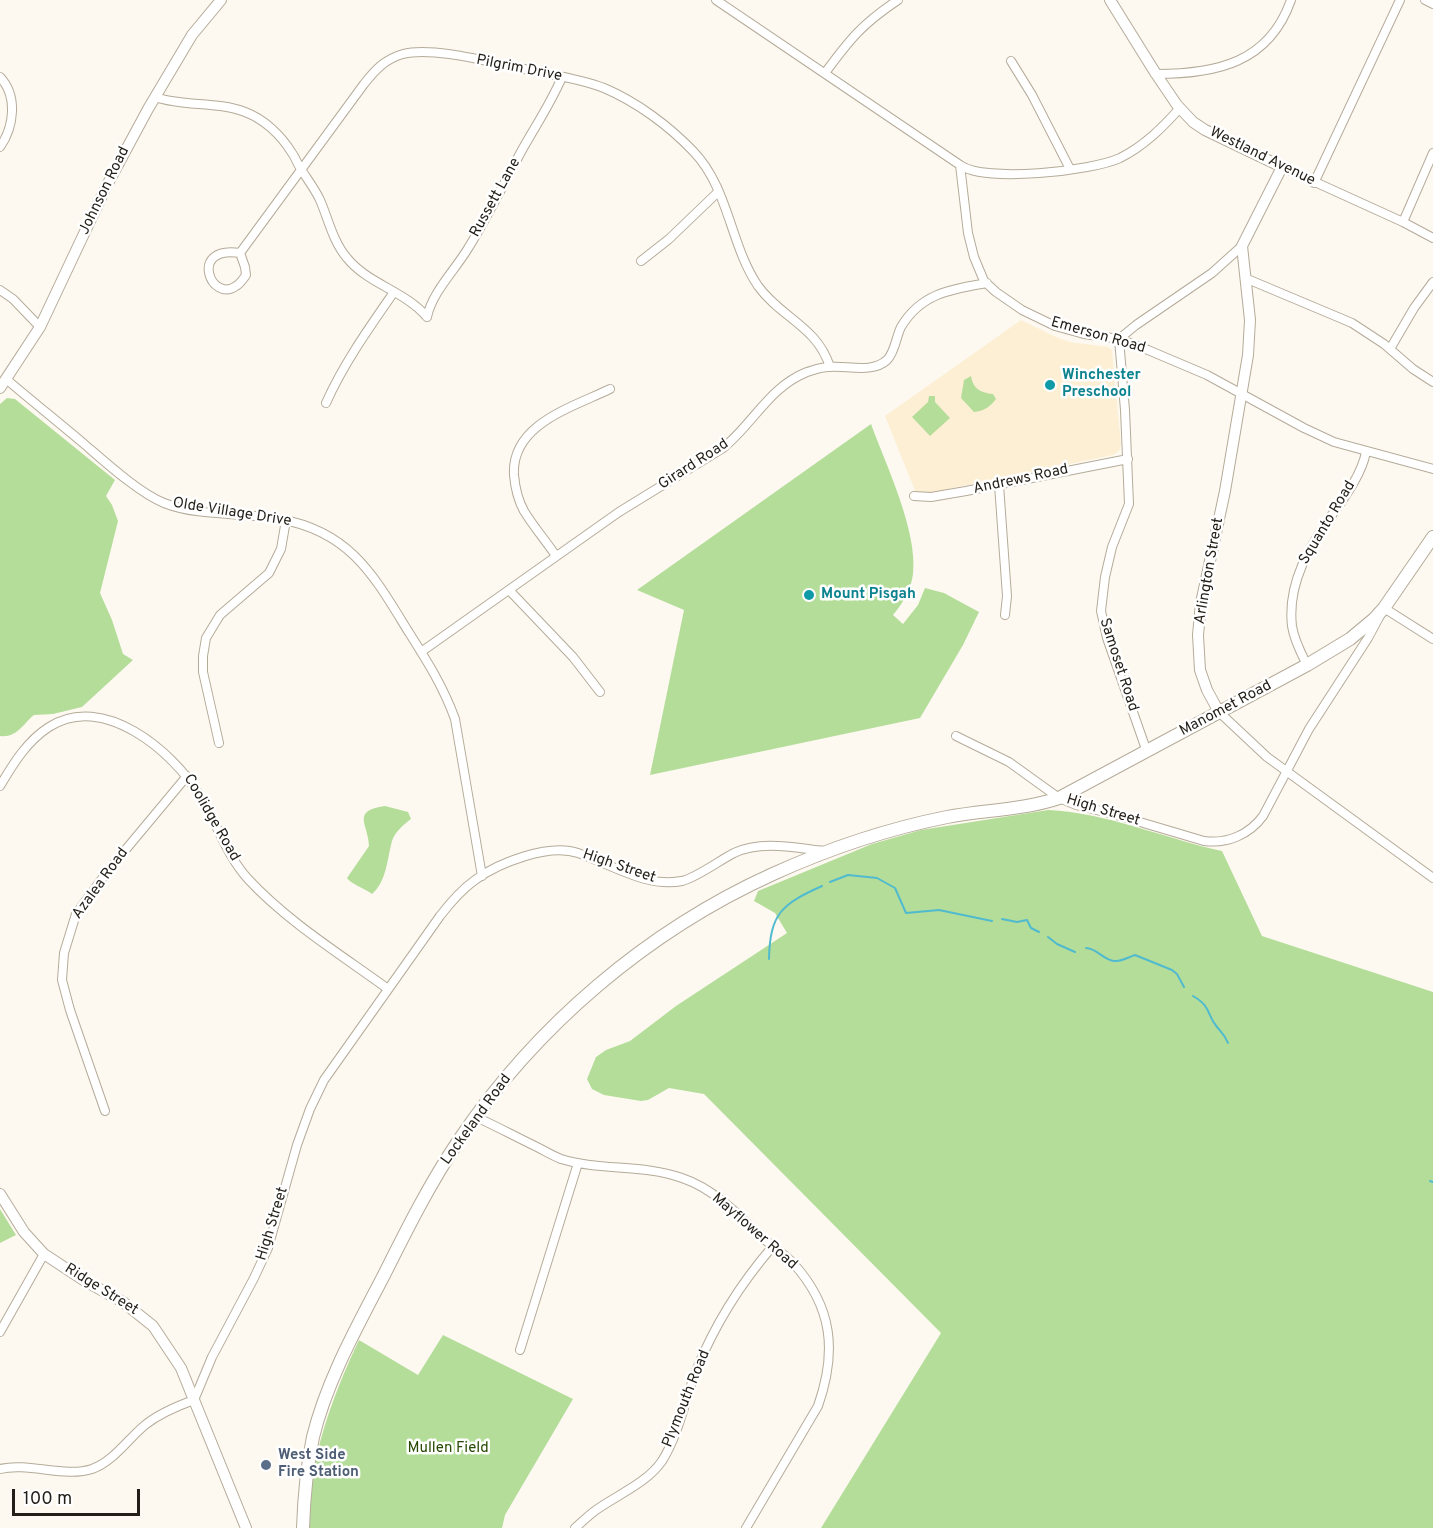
<!DOCTYPE html>
<html>
<head>
<meta charset="utf-8">
<style>
  body { margin:0 }
  #map { position:relative; width:1433px; height:1528px; overflow:hidden; background:#fdf9f1; font-family:Overpass,sans-serif }
  canvas { display:block }
  .scale { position:absolute; left:12px; top:1489px; width:128px; height:27px; box-sizing:border-box; border:3px solid #231f18; border-top:0; padding-left:8px; font-size:18px; line-height:21px; white-space:nowrap; color:#231f18; -webkit-text-stroke:4px #fff; paint-order:stroke }
</style>
</head>
<body>
<div id="map">
<canvas width="1433" height="1528"></canvas>
<div class="scale">100 m</div>
</div>
<script>
const ctx = document.querySelector('canvas').getContext('2d');
ctx.lineJoin = 'round';
function fill(path, color) { ctx.fillStyle = color; ctx.fill(path, 'evenodd'); }
function stroke(path, color, width, dash) { ctx.strokeStyle = color; ctx.lineWidth = width; ctx.lineCap = dash ? 'butt' : 'round'; ctx.setLineDash(dash || []); ctx.stroke(path); }
function write(font, color, halo, rows, align = 'center') {
  ctx.font = font + ' Overpass,sans-serif'; ctx.lineWidth = 5; ctx.setLineDash([]); ctx.textBaseline = 'middle'; ctx.strokeStyle = halo; ctx.fillStyle = color; for (const [text, x, y, turn = 0] of rows) {
    ctx.save(); ctx.translate(x, y); ctx.rotate((+turn || 0) * Math.PI / 180); ctx.textAlign = isNaN(turn) ? turn : align; if (halo) ctx.strokeText(text, 0, 0); ctx.fillText(text, 0, 0); ctx.restore();
  }
}
fill(new Path2D(`
  M1021 320 1056 337 1070 342 1108 347 1112 350 1121 445 1119 451 1113 455 919 495 916 493 885 416Z`), '#fdefd4');
fill(new Path2D(`
  M971 376C973 389 981 393 993 394L996 399C990 407 984 411 974 412L961 398 964 380Z
  M929 396H935V402L950 418 930 436 912 417 928 402Z
  M7 398 15 399 115 480 106 496 112 505 118 521 100 593 112 620 123 654 133 660 82 707 53 714 34 715C23 724 17 738 0 736V404Z
  M871 424C886 465 918 531 913 574 911 590 903 603 893 615L903 624 918 605 925 588 944 593 979 612 963 645 920 718 650 775 684 610 637 590Z
  M385 806 408 812 411 819C403 825 395 832 392 841 387 859 387 881 372 894 365 889 350 883 347 878L369 846C369 825 350 811 385 806Z
  M1048 810C1108 813 1163 838 1222 851L1262 936 1433 992V1528H821L941 1333 704 1094 669 1088 648 1100 641 1101 604 1095 592 1089 587 1079 596 1057 606 1050 630 1041 676 1006 787 933 775 913 754 901 758 891 872 844 921 830Z
  M0 1209 16 1235 0 1243Z
  M443 1335 573 1399 505 1515 502 1528H309C307 1464 332 1397 359 1340L418 1375Z`), '#b5dd9a');
stroke(new Path2D(`
  M830 882 848 875 877 878 895 888 906 913 939 910 992 921
  M1002 919 1017 922 1027 920 1031 928 1039 932
  M1048 937 1057 944 1075 952
  M1086 948C1097 948 1105 962 1116 961 1122 961 1129 957 1135 955L1172 970 1177 974 1184 987
  M769 959C770 913 782 904 822 886
  M1193 996C1212 1007 1206 1014 1217 1027 1222 1033 1225 1035 1228 1043
  M1430 1181 1433 1182`), '#50bace', 2);
const minor = new Path2D(`
  M716 0 960 165 968 233 974 257 984 281 996 292 1022 310 1055 326 1084 334 1119 339 1148 350 1207 375 1304 428 1334 442 1433 469
  M1425 0 1433 4
  M1011 61 1032 95 1070 169
  M825 73C850 39 862 24 898 0
  M1156 74C1216 74 1269 63 1291 0
  M0 77C18 96 14 127 0 147
  M155 97C184 107 216 101 245 112 264 119 281 135 292 153 296 158 297 164 301 169 307 179 315 189 320 200 328 218 333 242 347 258 368 284 405 291 427 317
  M960 165C985 183 1092 171 1120 158 1144 146 1162 128 1180 108
  M1282 167 1403 222 1433 238
  M1314 183 1400 0
  M1403 222 1433 153
  M240 253 245 267 246 275C243 279 240 284 236 286 211 304 188 245 240 253L364 84C375 70 385 59 403 54 433 46 493 63 524 69 551 75 579 78 604 88 637 102 669 126 693 151 729 188 730 245 758 286 781 318 817 326 830 367
  M641 261 669 239 718 192
  M1245 278 1352 323 1384 344 1413 369 1433 382
  M0 290 13 299 40 327
  M427 317C432 293 454 271 467 250 487 218 504 183 522 150 536 125 551 103 562 77
  M1390 349 1414 308 1433 282
  M6 379C32 401 58 422 83 443 104 461 139 493 164 503 200 517 242 512 280 519 351 532 374 576 408 631 427 661 443 686 455 719L482 876
  M326 403C344 363 369 328 394 292
  M999 485 1007 596 1005 615
  M914 496 931 497 966 491 1128 459
  M556 556C546 541 533 526 524 511 518 500 515 487 514 475 511 424 573 407 610 389
  M509 590 573 657 600 692
  M421 652 619 512 723 448C753 424 769 387 807 372 814 370 821 367 829 367 846 365 872 374 887 360 895 352 896 337 901 327 921 293 952 289 987 283
  M1307 665C1301 653 1294 640 1292 626 1287 583 1310 545 1334 512 1347 494 1362 473 1366 452
  M1219 712 1267 757 1433 878
  M956 736 1009 762 1059 798 1076 805 1113 814 1204 841C1227 844 1249 835 1263 816L1309 729 1368 638 1384 608 1433 639
  M219 743 203 672V656L206 638 220 615 269 573 281 549 286 520
  M1147 752 1107 638 1101 611 1105 577 1112 547 1129 504 1125 410 1119 339 1136 325 1212 273 1242 246
  M0 786C13 764 27 741 49 727 103 692 173 751 200 796 217 823 226 855 248 879 288 922 340 954 388 989
  M105 1111 70 1010 62 980 64 953 76 914 107 872 187 776
  M476 1117C496 1126 516 1137 537 1147 545 1151 553 1156 561 1159 600 1171 643 1164 682 1178 712 1188 736 1212 758 1234 769 1244 782 1252 793 1263 833 1307 837 1352 818 1406L746 1528
  M0 1332 44 1254
  M520 1350 578 1163
  M0 1469C28 1462 65 1478 92 1469 114 1461 128 1439 145 1425 160 1413 177 1406 194 1400L212 1357 254 1278 268 1248 297 1145 310 1109 324 1080 440 916C450 903 461 890 475 880 498 863 549 843 578 853 611 864 646 888 682 881 696 878 720 860 734 853 762 840 795 848 824 851
  M575 1528C582 1522 589 1515 596 1510 617 1495 647 1483 662 1461 679 1434 685 1400 696 1371 714 1326 741 1283 773 1246`);
const tertiary = new Path2D(`
  M1110 0 1156 74 1177 105 1193 122 1205 130 1282 167 1242 246 1250 320 1248 355 1225 491 1201 603 1198 635 1200 670 1207 690 1219 712
  M0 388 40 327 106 187 148 109 192 35 221 0
  M0 1194 24 1232 44 1254 85 1281 123 1302 153 1326 181 1368 246 1528`);
const secondary = new Path2D(`
  M303 1528C304 1498 307 1466 313 1437 327 1380 357 1327 384 1275 407 1229 430 1183 459 1140 536 1026 647 931 773 874 828 849 887 829 947 817 984 810 1023 810 1059 798L1307 665 1350 639 1374 619 1384 608 1433 537`);
stroke(minor, '#b5ab99', 10);
stroke(tertiary, '#b5ab99', 12);
stroke(secondary, '#b5ab99', 14);
stroke(minor, '#fff', 8);
stroke(tertiary, '#fff', 10);
stroke(secondary, '#fff', 12);
for (const [x, y, r, color] of [
  [1050,385,6,"#0f9aa8"],
  [809,595,6,"#0f9aa8"],
  [266,1465,6,"#5c6f8a"]
]) { const dot = new Path2D(); dot.arc(x, y, r, 0, 2 * Math.PI); ctx.fillStyle = color; ctx.fill(dot); stroke(dot, '#fff', 2); }
write('15px', '#231f18', '#fff', [
  ["Pilgrim Drive",519,69,11],
  ["Westland Avenue",1262,157,26],
  ["Johnson Road",105,191,-64],
  ["Russett Lane",496,198,-61],
  ["Emerson Road",1098,336,16],
  ["Girard Road",694,465,-33],
  ["Andrews Road",1021,480,-12],
  ["Olde Village Drive",232,513,9],
  ["Squanto Road",1328,523,-59],
  ["Arlington Street",1210,571,-80],
  ["Samoset Road",1118,665,72],
  ["Manomet Road",1226,709,-28],
  ["High Street",1103,811,17],
  ["Coolidge Road",211,818,60],
  ["High Street",619,867,19],
  ["Azalea Road",101,884,-54],
  ["Lockeland Road",477,1120,-54],
  ["High Street",273,1224,-73],
  ["Mayflower Road",754,1232,41],
  ["Ridge Street",101,1290,32],
  ["Plymouth Road",687,1399,-68]
]);
write('bold 15px', '#0d838f', '#fff', [
  ["Winchester",1062,376],
  ["Preschool",1062,393],
  ["Mount Pisgah",821,595]
], 'left');
write('15px', '#264900', '#fff', [
  ["Mullen Field",448,1449]
]);
write('bold 15px', '#4e5e75', '#fff', [
  ["West Side",278,1456],
  ["Fire Station",278,1473]
], 'left');
</script>
</body>
</html>
